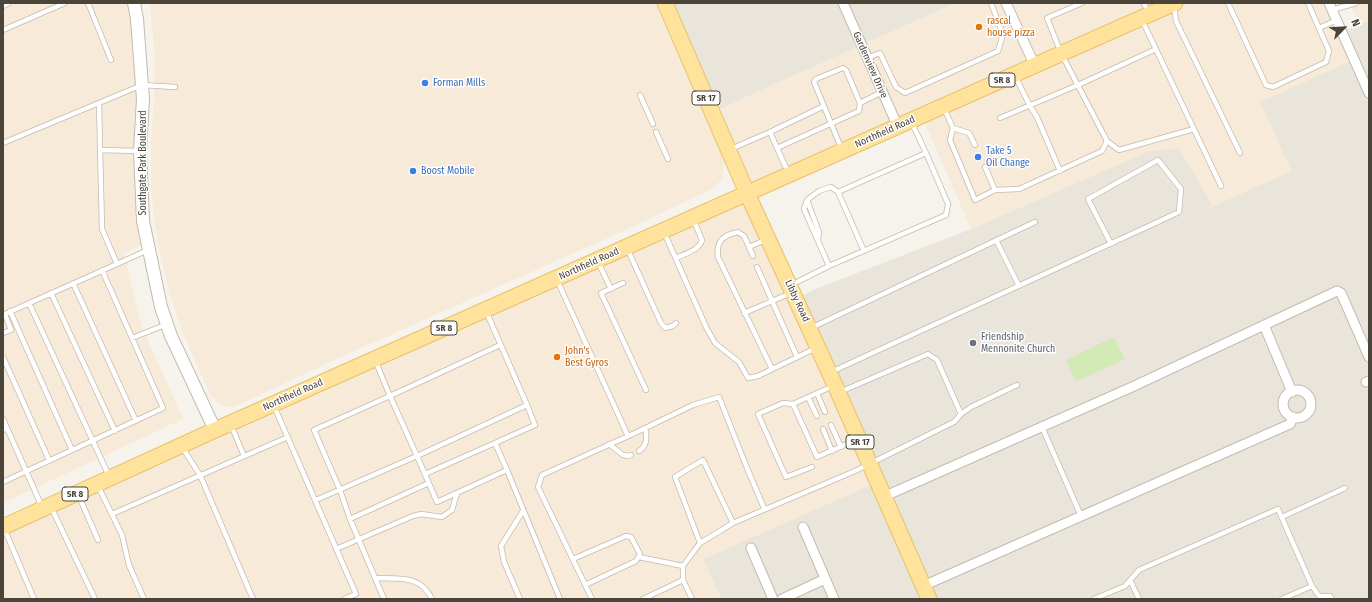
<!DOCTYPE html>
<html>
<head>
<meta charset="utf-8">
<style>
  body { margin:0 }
  #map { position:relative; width:1372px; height:602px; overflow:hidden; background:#f6f3ec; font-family:"Fira Sans Condensed",sans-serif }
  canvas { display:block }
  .frame { position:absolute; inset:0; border:4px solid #4b4439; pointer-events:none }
  .north { position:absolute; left:1324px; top:8px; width:40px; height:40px; -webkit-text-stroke:3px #fff; paint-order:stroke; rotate:66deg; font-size:11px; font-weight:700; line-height:16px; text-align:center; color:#4b4439 }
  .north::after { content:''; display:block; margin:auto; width:14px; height:18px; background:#4b4439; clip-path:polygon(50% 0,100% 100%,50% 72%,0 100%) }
</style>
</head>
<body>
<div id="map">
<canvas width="1372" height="602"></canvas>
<div class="frame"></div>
<div class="north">N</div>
</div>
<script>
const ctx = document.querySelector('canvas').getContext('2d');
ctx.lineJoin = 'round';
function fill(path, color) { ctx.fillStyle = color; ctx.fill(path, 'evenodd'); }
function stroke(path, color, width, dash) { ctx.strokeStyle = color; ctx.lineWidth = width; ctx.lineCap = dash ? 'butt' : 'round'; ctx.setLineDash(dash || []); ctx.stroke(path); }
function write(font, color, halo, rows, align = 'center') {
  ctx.font = font + ' "Fira Sans Condensed",sans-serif'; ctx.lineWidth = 3; ctx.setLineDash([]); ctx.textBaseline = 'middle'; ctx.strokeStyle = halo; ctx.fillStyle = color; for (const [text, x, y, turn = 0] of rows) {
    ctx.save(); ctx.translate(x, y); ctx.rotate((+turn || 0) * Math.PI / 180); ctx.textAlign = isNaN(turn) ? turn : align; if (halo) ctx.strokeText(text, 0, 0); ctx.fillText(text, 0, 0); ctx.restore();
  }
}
fill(new Path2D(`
  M665 3H956L712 113Z
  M1369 20V599H721L703 559 877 482 796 299 813 290 971 229 1149 151 1179 148 1213 206 1291 171 1260 102 1354 59 1342 32Z`), '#eae5da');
fill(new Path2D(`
  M3 3H134L147 243 124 253 141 325 183 419 3 503Z
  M150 3H655L719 146 724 161 722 179 713 188 704 193 621 232 345 355 234 407 224 406 217 403 209 392 182 331 170 295 158 245 151 192V137L154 102V48Z
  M956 3H1329L1354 59 1260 102 1291 171 1213 206 1179 148 1149 151 971 229 922 116 748 193 877 482 703 559 721 599H3V527L747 194 712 113 765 88Z
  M1350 3H1369V21L1359 25Z`), '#f7ead8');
fill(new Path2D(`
  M1114 337 1125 359 1076 382 1066 360Z`), '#d2eab5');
const service = new Path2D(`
  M88 3 111 60
  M1082 3 1047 18 1061 53 1107 141 1119 150 1194 129
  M1144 3 1148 13
  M1228 3 1266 85 1273 87 1326 62 1329 51 1308 3
  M1174 5 1176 21 1240 153
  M3 6 9 3
  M1332 10 1356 3
  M1142 20 1221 186
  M1319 28 1337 20
  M3 30 65 3
  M867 58 880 53 896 87 905 93 998 51 1003 34 991 3
  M1015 76 1030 106 1037 117 1060 171
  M640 95 653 124
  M99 103 102 229 117 264 148 250
  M824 106 770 132 777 148 859 111 860 103 882 92
  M944 108 953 128
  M1000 118 1078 85 1156 49
  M656 132 668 159
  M3 143 142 85 175 87
  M975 145 969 133 953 128 950 140 975 200 995 190 985 167
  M777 148 788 172
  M731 149 770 132
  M100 150 139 151
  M842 150 814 82 816 79 843 68 846 70 860 103
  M995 190 1019 189 1102 151 1107 141
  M838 192 926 153 912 123
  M807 200 819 232 818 240
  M664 232 706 327 715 343 739 362 748 378 758 376 816 348
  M996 240 1019 286
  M749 247 744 236 738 232C723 235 716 241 718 257L772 369
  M627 248 661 323 665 328 673 326 676 323
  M753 256 749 247 765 240
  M676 258C684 254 700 250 702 240L693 219
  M598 262 611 289
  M829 266 804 209 807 200 819 191 831 187 838 192 864 251
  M757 267 797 357
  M557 280 628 436
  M73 283 136 421
  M623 283 601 293 646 390
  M791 285 829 266 946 215 948 204 926 153
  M51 293 115 431
  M29 303 109 476
  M10 311 72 450
  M486 311 527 405 417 456 390 396 500 345
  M744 313 791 293
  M811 328 1035 222
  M3 333 11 330 5 314 117 264
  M132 338 165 325
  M3 357 49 460
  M375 360 390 396 314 430 340 490 350 519 384 599
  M831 372C946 318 1063 266 1179 212L1181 189 1158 160 1088 199 1111 244
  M833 386 793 404 817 457 856 440
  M817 393 825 412
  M808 397 817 416
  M793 404 783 403 758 414 786 477 812 467
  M274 406 356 594 344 599
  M961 414 971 407 1017 385
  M3 419 7 428
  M231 425 244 456
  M831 425 841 447
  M1042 427 1081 516
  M823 429 832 451
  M3 430 7 428 42 507
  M609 444 623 455 628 456 631 455
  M182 447 200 475 253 599
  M639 451C648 446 647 436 645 428
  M507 470 495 443 535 425 527 405
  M425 474 495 443
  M3 482 163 408 102 270
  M98 486 122 535 129 565 144 599
  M78 494 98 540
  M316 500 417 456 437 502 507 470 560 599
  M51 507 95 599
  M112 514 288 437
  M1282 517 1345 488
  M350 519 429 483
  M4 528 34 599
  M700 543 675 477 703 460 733 523
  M336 549 413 516 421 514 442 517 452 510 457 493
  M639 557 683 566
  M573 559 626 536 631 537 640 554 636 561 585 585
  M375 578C398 579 420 574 432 599
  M683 580V566L700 543 733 523 855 471 954 422 961 414 937 360 928 354 840 392
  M1130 580 1139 599
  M520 599 504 562 501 546 523 511
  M592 599 538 487 542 475 635 433 693 405 719 397 747 468 764 508
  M643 599 683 580 692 599
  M1094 599 1125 586 1139 570 1278 509 1312 586
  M1282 599 1312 586 1319 596H1330L1332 599`);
const minor = new Path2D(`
  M843 3 898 127
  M1006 3 1035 66
  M1329 3 1369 93
  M1264 325 1292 392
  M1366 382 1369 381
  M1283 404a14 14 0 1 1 28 0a14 14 0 1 1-28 0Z
  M883 497 1132 387 1337 291 1341 293 1369 357
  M803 527 834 599
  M751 548 773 599
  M923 586 1290 424 1293 417
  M782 599 825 579`);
const tertiary = new Path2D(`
  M134 3 137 19 143 99 140 151 143 221 161 307 171 336 215 430`);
const primary = new Path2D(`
  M665 3 747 193 835 385 929 599
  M3 527 215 430 1175 3`);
stroke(service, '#c2bbae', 6);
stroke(minor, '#c2bbae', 11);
stroke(tertiary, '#c2bbae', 14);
stroke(primary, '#e6c16a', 17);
stroke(service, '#fff', 4.5);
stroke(minor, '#fff', 9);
stroke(tertiary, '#fff', 12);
stroke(primary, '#ffe39c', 15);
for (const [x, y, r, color] of [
  [979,27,4,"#e8710a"],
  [425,83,4,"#3f7fe0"],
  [978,157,4,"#3f7fe0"],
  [413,171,4,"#3f7fe0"],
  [973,343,4,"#6b7280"],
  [557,357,4,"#e8710a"]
]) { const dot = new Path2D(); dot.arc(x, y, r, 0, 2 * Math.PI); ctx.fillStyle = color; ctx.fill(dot); stroke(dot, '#fff', 1.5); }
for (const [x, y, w] of [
  [1002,80,26],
  [706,98,28],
  [444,328,26],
  [860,442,28],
  [75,494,26]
]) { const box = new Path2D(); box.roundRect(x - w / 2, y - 7, w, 14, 3); ctx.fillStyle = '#fff'; ctx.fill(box); stroke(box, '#4b4439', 1); }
write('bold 9px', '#4b4439', null, [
  ["SR 8",1002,80],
  ["SR 17",706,98],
  ["SR 8",444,328],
  ["SR 17",860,442],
  ["SR 8",75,494]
]);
write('10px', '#c56008', '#fff', [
  ["rascal",987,21],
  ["house pizza",987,33],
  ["John's",565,351],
  ["Best Gyros",565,363]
], 'left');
write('10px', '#4b4439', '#fff', [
  ["Gardenview Drive",870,65,66],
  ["Northfield Road",885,132,-24],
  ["Southgate Park Boulevard",143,163,-90],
  ["Northfield Road",589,264,-24],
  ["Libby Road",797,301,65],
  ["Northfield Road",293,395,-24]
]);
write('10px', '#366cbe', '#fff', [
  ["Forman Mills",433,83],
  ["Take 5",986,151],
  ["Oil Change",986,163],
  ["Boost Mobile",421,171]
], 'left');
write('10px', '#5b616d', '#fff', [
  ["Friendship",981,337],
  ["Mennonite Church",981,349]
], 'left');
</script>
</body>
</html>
